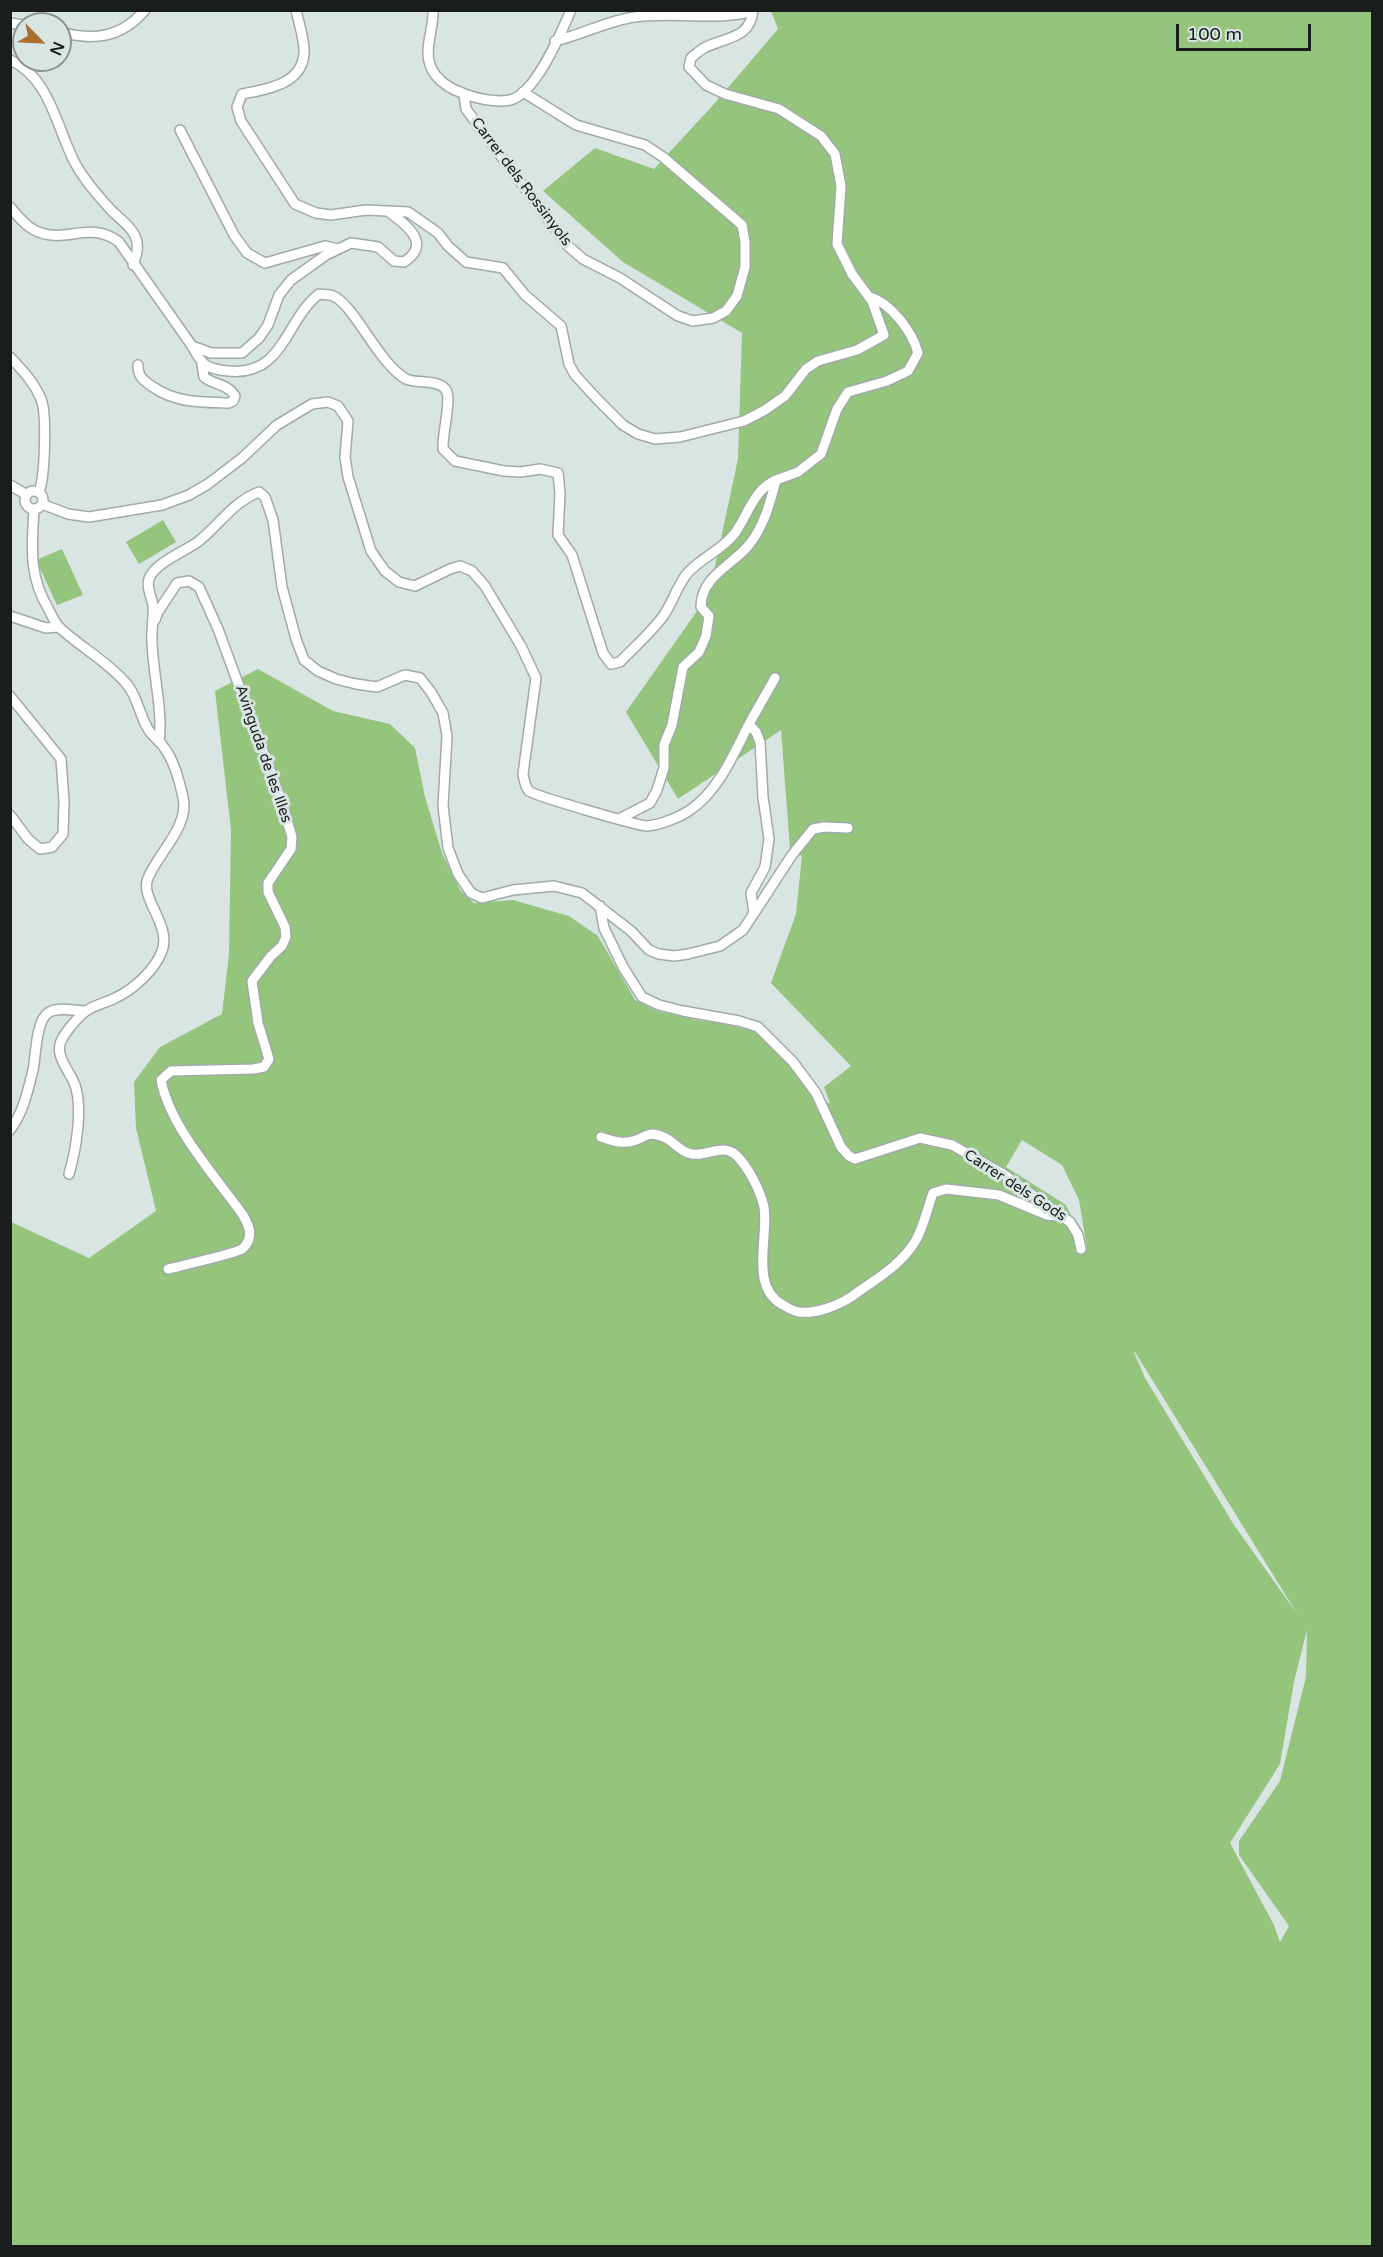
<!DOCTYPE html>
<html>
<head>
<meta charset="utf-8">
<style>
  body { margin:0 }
  #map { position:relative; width:1383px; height:2257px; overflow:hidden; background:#d9e5e3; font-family:"Varela Round",sans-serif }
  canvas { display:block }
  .frame { position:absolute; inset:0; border:12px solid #191d1d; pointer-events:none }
  .north { position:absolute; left:12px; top:12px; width:60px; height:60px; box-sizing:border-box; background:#d9e5e3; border:2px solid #8c9594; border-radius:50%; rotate:114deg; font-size:16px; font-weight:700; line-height:24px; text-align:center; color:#191d1d }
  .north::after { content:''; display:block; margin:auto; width:21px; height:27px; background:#ab6f31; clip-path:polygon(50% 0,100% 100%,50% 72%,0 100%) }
  .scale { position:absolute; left:1176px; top:24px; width:135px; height:27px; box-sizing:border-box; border:3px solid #191d1d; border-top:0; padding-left:8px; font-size:18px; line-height:21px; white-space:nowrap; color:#191d1d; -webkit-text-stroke:4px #d9e5e3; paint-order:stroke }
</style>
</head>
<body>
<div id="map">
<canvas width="1383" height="2257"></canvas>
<div class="frame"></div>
<div class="north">N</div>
<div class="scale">100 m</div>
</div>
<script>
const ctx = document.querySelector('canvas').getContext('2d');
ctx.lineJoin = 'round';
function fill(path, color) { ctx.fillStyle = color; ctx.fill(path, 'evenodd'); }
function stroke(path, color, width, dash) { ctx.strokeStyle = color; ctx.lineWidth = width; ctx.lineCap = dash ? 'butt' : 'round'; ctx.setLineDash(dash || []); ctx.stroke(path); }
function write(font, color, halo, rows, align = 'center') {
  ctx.font = font + ' "Varela Round",sans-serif'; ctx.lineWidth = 6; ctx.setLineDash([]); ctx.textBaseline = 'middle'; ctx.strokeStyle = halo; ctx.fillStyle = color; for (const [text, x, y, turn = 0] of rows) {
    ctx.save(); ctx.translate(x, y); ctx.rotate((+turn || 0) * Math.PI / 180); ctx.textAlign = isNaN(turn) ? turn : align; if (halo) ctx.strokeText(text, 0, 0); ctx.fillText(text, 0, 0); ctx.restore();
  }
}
fill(new Path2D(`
  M771 11H1372V2246H11V1222L89 1258 156 1211 136 1128 134 1082 160 1047 222 1014 229 954 231 830 215 691 258 669 333 711 390 724 415 748 425 797 442 853 460 890 474 903 513 900 569 916 598 936 635 1000 657 1011 702 1021 718 1022 756 1032 790 1065 812 1095 828 1103H830L824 1087 851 1066 771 983 796 914 802 856 790 849 781 730 678 799 626 712 709 594 738 459 742 333 623 262 543 191 595 148 654 169 714 104 778 29ZM1022 1140 1062 1165 1079 1200 1087 1248 1066 1205 1006 1167ZM1134 1352H1135L1298 1615 1234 1525 1145 1378ZM1307 1630 1306 1677 1280 1781 1239 1841V1855L1289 1926 1280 1942 1274 1925 1230 1843 1280 1764 1294 1682Z
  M163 520 176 542 139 564 126 542Z
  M62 549 83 595 57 605 36 560Z`), '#95c47d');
const street = new Path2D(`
  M296 10C299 23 303 36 304 48 306 83 270 89 242 94L237 107 241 121 295 204 316 213 331 215 366 210 408 212 438 233 448 246 466 262 503 268 525 295 561 326 569 364 575 375 598 400 623 425 638 434 655 439 680 437 744 421 765 410 785 396 806 369 818 361 857 350 884 335 872 301 852 274 837 244 841 186 835 154 821 136 779 109 725 94 706 85 689 67 691 58C696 54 701 49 706 47 727 37 751 38 753 10
  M433 10C434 26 425 47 429 61 432 76 446 87 460 92 473 98 495 103 510 100 535 95 561 33 571 10
  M10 23 24 25
  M60 32C94 41 121 38 145 10
  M555 41C581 35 607 21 634 17 674 11 714 22 753 11
  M10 60C50 77 57 129 75 163 84 180 98 196 112 211 119 218 129 225 134 234 140 245 137 254 133 265
  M464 94 466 109 568 246 583 259 620 278 678 316 693 321 713 318 726 311 737 296 745 267V242L742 225 663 157 645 145 576 125 523 92
  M180 130 234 235 247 253 265 263 325 246 338 249
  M10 207C17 215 24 225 34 230 65 246 89 219 119 242L192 346 211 353H242L259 338 268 325 279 295 291 280 326 255 351 243 378 247 394 261 404 262C432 244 407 225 389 212
  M192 346C202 365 206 369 228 371 284 377 285 320 319 294 323 295 329 294 333 296 354 304 378 363 406 379 417 384 439 379 446 390 452 399 442 434 443 449L455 461 504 471 521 472 540 469 558 473 560 493 558 535 572 555 603 653 611 664 620 662C634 647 652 632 664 615 672 603 677 587 686 575 699 558 722 551 735 533 748 515 754 489 776 480
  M10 357C22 370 34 382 41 399 47 413 45 477 39 492
  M138 365C138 377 143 380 153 387 176 403 201 402 229 403L233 401 235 396C228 384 214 385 204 377L202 364
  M10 485 27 495
  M25 500a9 9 0 1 1 18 0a9 9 0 1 1-18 0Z
  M42 504 68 514 89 517 162 505 189 495 208 484 242 458 277 425 312 404 328 402 338 406 348 421 345 457 348 477 371 551 385 571 399 582 415 586 450 569 460 566 472 571 485 586 521 646 536 678 523 774C524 780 525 787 529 791 535 796 639 826 647 826 660 825 680 817 690 810 718 792 734 753 749 724L756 732 760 742 763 797 769 839 765 867 751 893 754 913
  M34 509C32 547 28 575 49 610 52 616 55 624 61 629 81 647 106 661 124 681 137 694 139 714 148 729 152 736 159 740 163 746 174 760 179 780 183 797 190 826 158 853 148 878 139 898 172 925 162 951 155 970 133 990 115 998 106 1003 94 1005 86 1011 78 1017 67 1030 62 1039 53 1055 70 1071 75 1085 83 1109 76 1150 69 1174
  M10 616 46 628 58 627
  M155 620 158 612 177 583 189 581 199 587 218 629 281 800 292 837 291 849 268 883V892L285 927 286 937 282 946 271 956 252 981 258 1023 269 1059 264 1067 253 1069 171 1071 161 1080C170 1127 215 1176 243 1215 249 1226 255 1238 242 1249 237 1253 180 1266 168 1269
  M10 696 61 759 64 801 63 834 52 847 40 849 28 839 10 815
  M749 724 775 678
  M159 742C163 709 153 675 152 642 151 630 154 618 153 606 152 597 146 588 149 579 154 563 186 551 199 541 220 524 233 502 259 492L265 497 273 520 282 587 296 639 304 660 318 671 336 679 356 684 377 687 405 675 420 678 431 692 443 713 447 736 443 806 448 848 458 874 471 893 482 898 513 890 554 886 582 893 631 931 649 950 659 954 674 956 688 954 720 946 743 930 792 855 813 829 824 827 848 828
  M621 818 650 803 657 790 664 768V745L672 725 683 667 699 652 706 636 709 616 701 607C701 577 731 566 748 546 764 527 770 503 776 480L798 472 821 454 837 409 848 392 887 381 908 371 918 353C912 331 891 303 868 296
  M600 906 604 928 623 967 642 997 659 1005 683 1011 739 1021 758 1027 793 1062 816 1093 841 1147 849 1156 855 1159 920 1138 952 1145 1003 1174 1070 1222 1078 1235 1081 1249
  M10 1130C23 1114 28 1090 33 1070 36 1055 36 1021 48 1013 57 1006 75 1011 85 1011
  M601 1137C613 1141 624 1145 636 1140 642 1138 646 1134 653 1134 673 1137 674 1148 688 1153 704 1159 722 1142 736 1155 749 1168 760 1190 764 1207 769 1237 749 1287 783 1305 788 1308 793 1311 799 1312 816 1314 837 1306 851 1297 874 1280 901 1266 916 1240 924 1226 927 1209 933 1193L946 1189 999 1195 1047 1215 1058 1216`);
stroke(street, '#9faba8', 12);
stroke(street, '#fff', 9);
write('15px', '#191d1d', '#d9e5e3', [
  ["Carrer dels Rossinyols",521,182,53],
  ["Avinguda de les Illes",263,754,71],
  ["Carrer dels Gods",1015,1186,33]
]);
</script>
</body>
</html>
